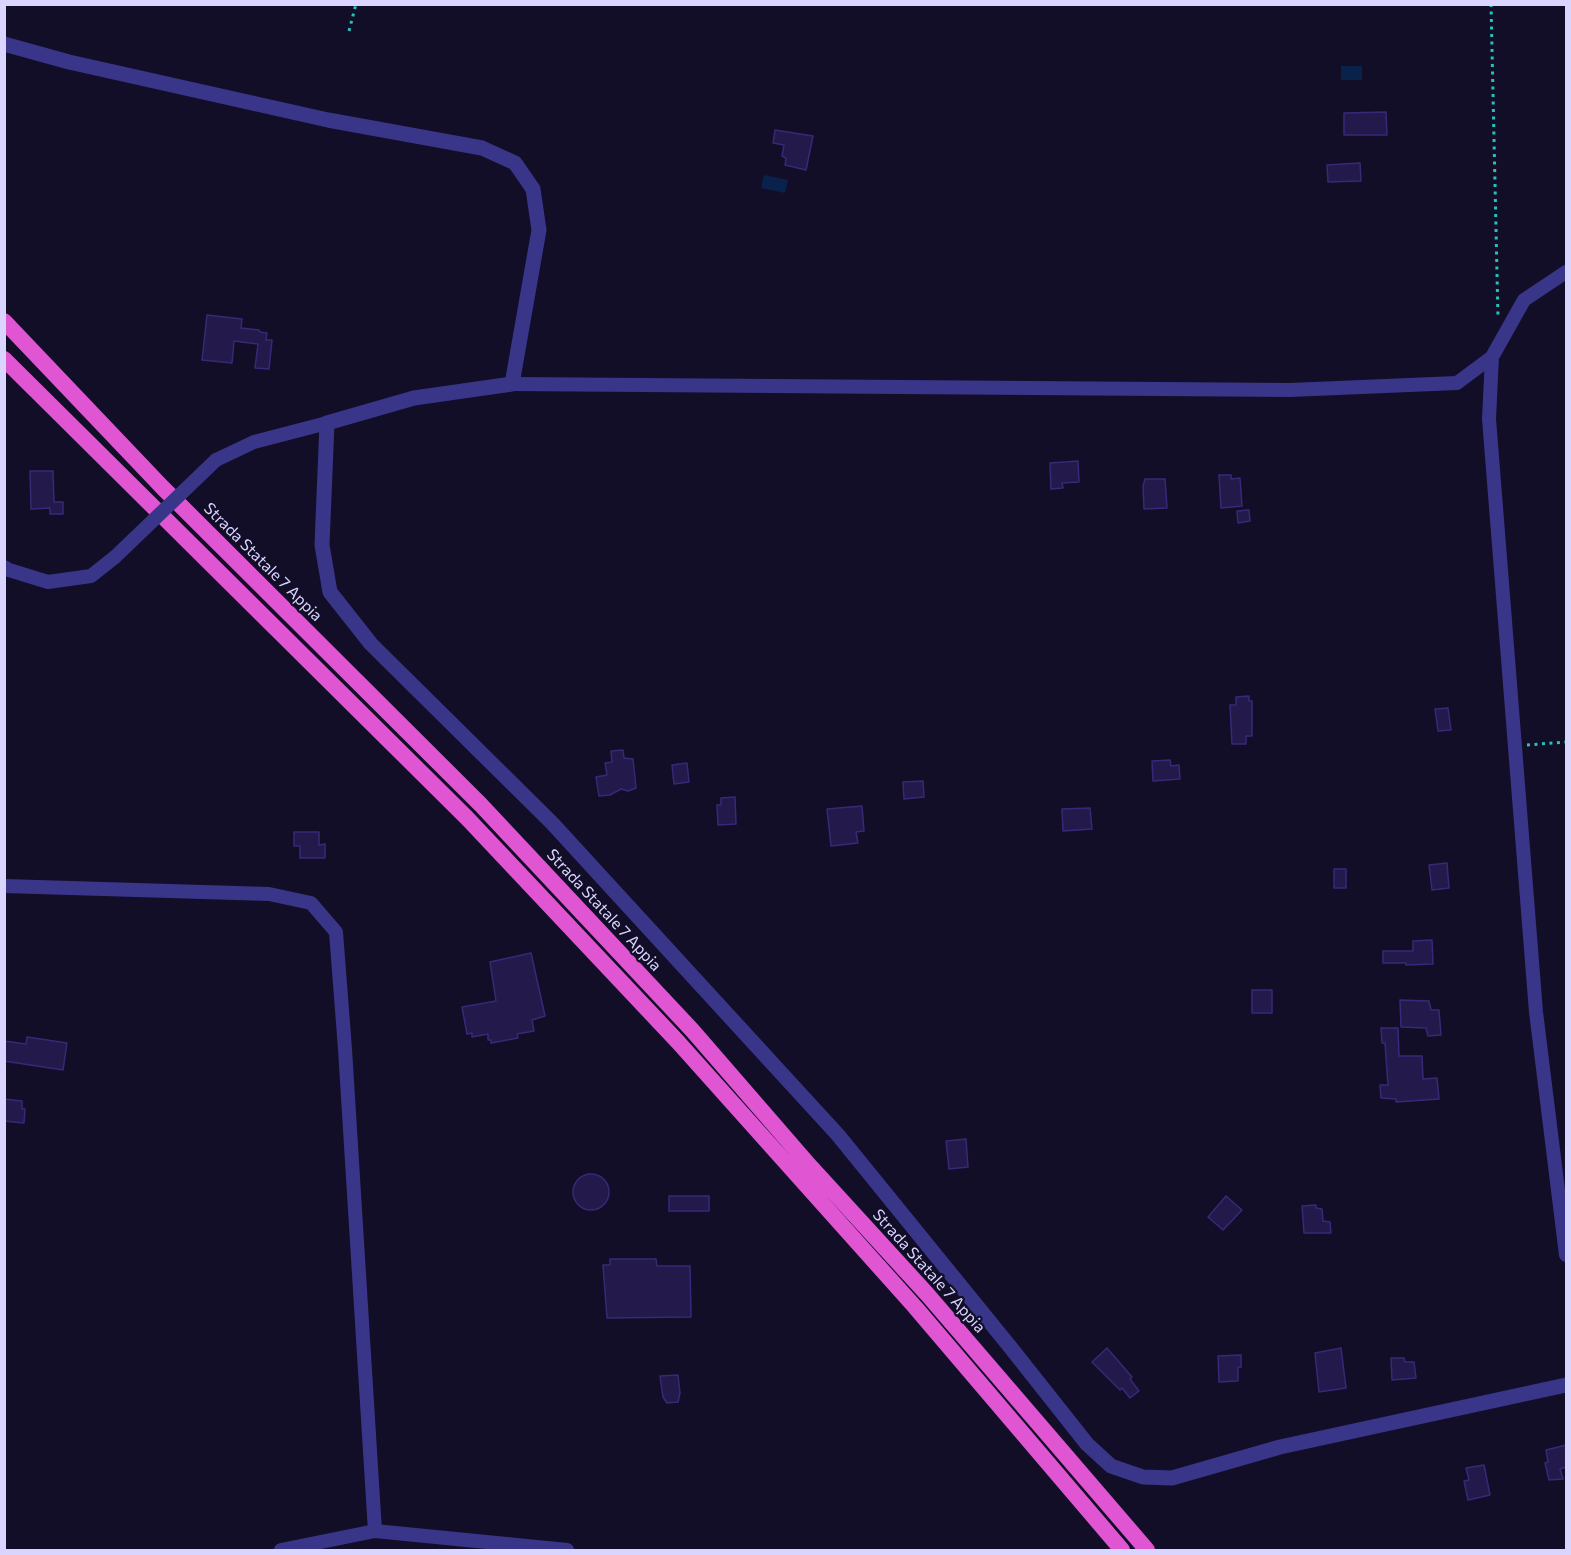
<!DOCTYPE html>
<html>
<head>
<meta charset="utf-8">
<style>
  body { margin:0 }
  #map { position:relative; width:1571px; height:1555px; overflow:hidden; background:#120e28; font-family:Commissioner,sans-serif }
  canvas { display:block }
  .frame { position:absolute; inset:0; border:6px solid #dad5ff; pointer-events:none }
</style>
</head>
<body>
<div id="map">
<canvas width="1571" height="1555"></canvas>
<div class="frame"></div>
</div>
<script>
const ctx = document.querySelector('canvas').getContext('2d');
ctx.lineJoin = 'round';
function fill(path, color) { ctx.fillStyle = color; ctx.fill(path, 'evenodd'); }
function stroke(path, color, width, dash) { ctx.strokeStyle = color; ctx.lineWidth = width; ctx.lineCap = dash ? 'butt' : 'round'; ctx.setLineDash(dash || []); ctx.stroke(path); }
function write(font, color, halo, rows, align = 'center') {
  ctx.font = font + ' Commissioner,sans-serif'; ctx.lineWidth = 4.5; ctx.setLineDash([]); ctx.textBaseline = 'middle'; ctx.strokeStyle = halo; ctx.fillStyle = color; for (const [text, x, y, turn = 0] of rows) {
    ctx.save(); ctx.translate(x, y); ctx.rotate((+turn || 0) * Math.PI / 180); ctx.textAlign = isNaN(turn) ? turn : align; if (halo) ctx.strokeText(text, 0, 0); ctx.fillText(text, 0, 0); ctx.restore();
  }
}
fill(new Path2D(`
  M1341 66H1362V80H1341Z
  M764 175 788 180 785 193 761 188Z`), '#09224c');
const building = new Path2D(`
  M1386 112 1387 135H1344V113Z
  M775 130 813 136 806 170 785 165 786 158 782 156 784 145 773 143Z
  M1360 163 1361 181 1328 182 1327 165Z
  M207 315 242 319 241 328 259 330 260 332 267 333 266 340H272L269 369 255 368 258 344 234 341 232 363 202 360Z
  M1078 461 1079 482 1062 483 1063 488 1051 489 1050 463Z
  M30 471H53L54 502H63V514H50V508L31 509Z
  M1219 475H1231V479L1240 478 1242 506 1221 508Z
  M1145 479H1165L1167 508 1144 509 1143 486Z
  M1249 510 1250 521 1238 523 1237 511Z
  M1249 696V701H1252V736H1246V744H1232L1230 705H1236V697Z
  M1448 708 1451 730 1438 731 1435 709Z
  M623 750 624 758 633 759 636 788 628 791 621 789 610 795 599 796 596 777 607 775 605 763 612 762 611 751Z
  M1170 760 1171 766 1179 765 1180 779 1153 781 1152 761Z
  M687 763 689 782 674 784 672 765Z
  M923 781 924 797 904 799 903 782Z
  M735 797 736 824 718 825 717 805H721V798Z
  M862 806 864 831 856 832 858 843 831 846 827 809Z
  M1090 808 1092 829 1063 831 1062 809Z
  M294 832H319V845L325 844V858H300V846H294Z
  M1447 863 1449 888 1432 890 1429 865Z
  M1334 869H1346V888H1334Z
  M1432 940 1433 964 1406 965V963H1383V951H1413V941Z
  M531 953 545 1016 532 1020 534 1031 517 1034 518 1038 491 1043V1040H488V1034L472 1037V1033L467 1034 462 1007 496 1001 490 962Z
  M1252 990H1272V1013H1252Z
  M1400 1000 1429 1001 1431 1010H1439L1441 1035 1428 1036 1426 1028 1401 1027Z
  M1381 1028H1398L1399 1056H1422L1423 1079 1437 1078 1439 1099 1396 1102V1099L1381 1098 1380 1085H1388L1385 1043H1382Z
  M27 1037 67 1043 63 1070 4 1061V1041L26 1044Z
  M4 1099 22 1101V1109H25L24 1123 4 1121Z
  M966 1139 968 1167 949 1169 946 1141Z
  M573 1192a18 18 0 1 1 36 0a18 18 0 1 1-36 0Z
  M669 1196H709V1211H669Z
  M1226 1196 1242 1210 1223 1230 1208 1217Z
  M1316 1205V1208L1322 1209 1323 1221 1330 1222 1331 1233H1304L1302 1206Z
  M610 1259H656L657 1266H690L691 1317 607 1318 603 1265H610Z
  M1107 1348 1132 1377 1130 1379 1139 1391 1130 1398 1122 1388 1120 1390 1092 1362Z
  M1341 1348 1346 1388 1319 1392 1315 1353Z
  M1241 1355V1367H1238V1381L1219 1382 1218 1356Z
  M1391 1358H1404L1405 1362H1414L1416 1378 1392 1380Z
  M678 1375 680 1393 678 1402 667 1403 663 1397 660 1376Z
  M1566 1445V1467L1560 1469 1563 1479 1549 1480 1545 1463 1548 1462 1546 1450Z
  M1484 1465 1490 1495 1468 1500 1464 1481 1469 1480 1466 1468Z`);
fill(building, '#23194a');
stroke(building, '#382978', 1.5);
stroke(new Path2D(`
  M1491 4 1498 318
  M349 31 356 4
  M1527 745 1566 742`), '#27c1b8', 3, [3, 4.5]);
stroke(new Path2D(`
  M1566 272 1524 300 1492 357 1489 419 1536 1012 1566 1255
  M512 384 1290 390 1457 383 1492 357
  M216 460 254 442 327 423
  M4 567 9 570 48 582 91 576 115 557
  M4 886 269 894 311 903 336 932 345 1049 375 1531
  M281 1550 375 1531 567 1550`), '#39368a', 14);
stroke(new Path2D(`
  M4 44 69 62 328 120 482 148 515 163 533 189 539 230 512 384 414 398 327 423 322 545 330 592 371 644 552 823 838 1135 1011 1348 1087 1444 1111 1466 1143 1477 1172 1478 1280 1447 1566 1385`), '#39368a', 15);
stroke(new Path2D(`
  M4 321 163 488 481 805 692 1030 809 1165 927 1294 1147 1550
  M4 359 467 818 678 1042 915 1307 1122 1550`), '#e056d2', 16);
stroke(new Path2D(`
  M115 557 216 460`), '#39368a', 14);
write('16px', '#dad5ff', '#120e28', [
  ["Strada Statale 7 Appia",263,562,45],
  ["Strada Statale 7 Appia",604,910,47],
  ["Strada Statale 7 Appia",929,1271,48]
]);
</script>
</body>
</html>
